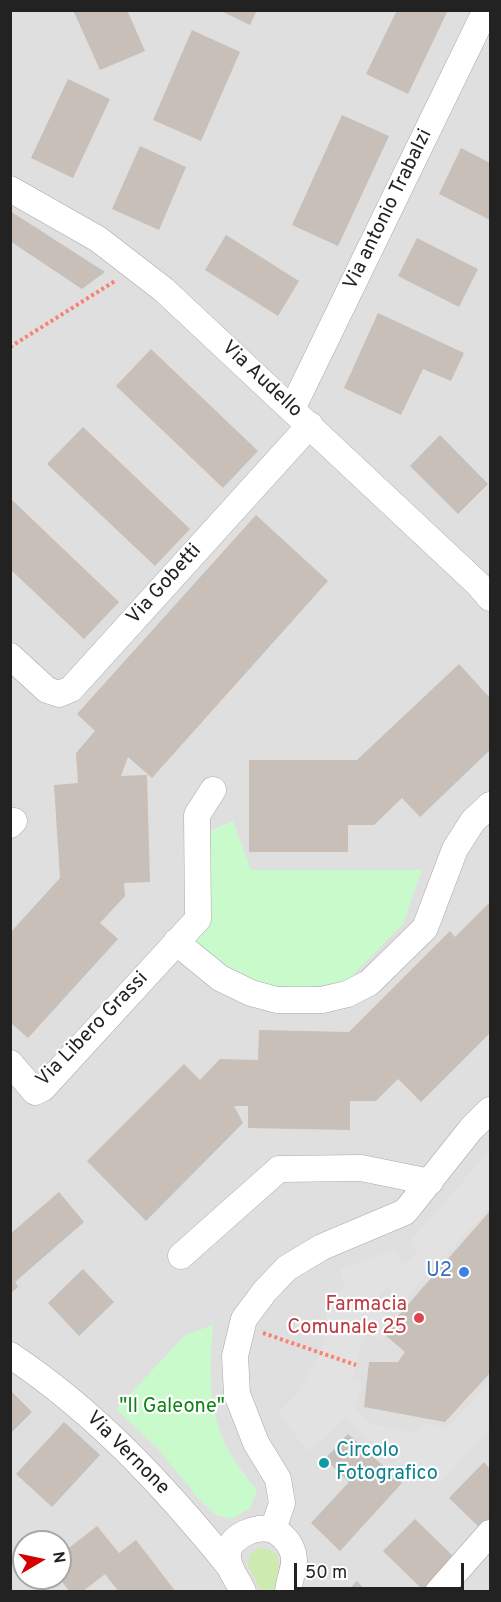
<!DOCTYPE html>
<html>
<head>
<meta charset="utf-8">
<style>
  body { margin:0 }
  #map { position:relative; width:501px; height:1602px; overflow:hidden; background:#f2efe9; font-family:Overpass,sans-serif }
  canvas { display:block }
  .frame { position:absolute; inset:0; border:12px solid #222; pointer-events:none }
  .north { position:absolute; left:12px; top:1530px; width:60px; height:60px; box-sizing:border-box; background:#fff; border:2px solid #a7a7a7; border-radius:50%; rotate:81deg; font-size:16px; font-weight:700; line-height:24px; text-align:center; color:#222 }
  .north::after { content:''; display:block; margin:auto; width:21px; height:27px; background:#d40000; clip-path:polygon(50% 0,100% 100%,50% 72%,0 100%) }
  .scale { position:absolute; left:294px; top:1563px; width:170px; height:27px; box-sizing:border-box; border:3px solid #222; border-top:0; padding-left:8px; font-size:18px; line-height:21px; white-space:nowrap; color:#222; -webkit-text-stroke:4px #fff; paint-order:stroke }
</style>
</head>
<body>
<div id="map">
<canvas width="501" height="1602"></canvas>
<div class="frame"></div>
<div class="north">N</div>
<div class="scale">50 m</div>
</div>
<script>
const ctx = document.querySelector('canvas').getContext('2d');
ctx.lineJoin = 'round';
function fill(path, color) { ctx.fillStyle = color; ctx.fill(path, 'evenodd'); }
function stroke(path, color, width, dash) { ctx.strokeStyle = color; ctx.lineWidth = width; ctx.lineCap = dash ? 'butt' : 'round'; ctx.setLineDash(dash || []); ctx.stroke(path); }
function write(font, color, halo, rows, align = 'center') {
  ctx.font = font + ' Overpass,sans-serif'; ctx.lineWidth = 4.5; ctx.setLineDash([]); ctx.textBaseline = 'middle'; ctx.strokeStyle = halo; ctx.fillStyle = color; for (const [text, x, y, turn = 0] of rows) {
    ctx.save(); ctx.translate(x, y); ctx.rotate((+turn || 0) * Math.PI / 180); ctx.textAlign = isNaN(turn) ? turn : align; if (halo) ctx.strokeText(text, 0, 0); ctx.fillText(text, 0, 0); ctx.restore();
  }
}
fill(new Path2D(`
  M11 11H490V1591L11 1592ZM24 1542H60V1578H24Z`), '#e0dfdf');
fill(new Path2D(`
  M259 1547 270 1550 277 1555 279 1565 276 1591H261L248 1565 250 1555Z`), '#cdebb0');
fill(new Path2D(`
  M233 821 251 870H422L403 924 347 981 302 988 261 984 224 965 194 940 202 834Z
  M213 1325C209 1368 207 1414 230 1453 238 1466 248 1479 257 1491L250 1508 232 1519 216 1515 198 1498 159 1450 116 1409 185 1335Z`), '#c8facc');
fill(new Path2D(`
  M490 1150V1207L401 1304 388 1287 371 1305 385 1312 382 1340 365 1333 352 1379 363 1383 355 1408 373 1425 414 1432 425 1423 447 1429 490 1381V1429L440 1483 398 1462 345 1419 309 1452 278 1413 299 1392 320 1353 327 1325V1297L344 1288 340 1269 394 1250 404 1265 418 1252 411 1240Z`), '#e2e2e2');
fill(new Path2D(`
  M73 10H127L145 51 100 70Z
  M219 10H257L250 25Z
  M397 10H448L408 94 366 74Z
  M192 30 240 52 201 141 153 120Z
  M68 79 110 99 73 178 31 158Z
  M342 115 389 136 338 246 292 225Z
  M140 146 186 167 159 230 112 209Z
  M461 148 490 163V220L439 194Z
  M10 211 105 272 82 289 10 241Z
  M226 235 299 281 278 316 205 270Z
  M417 238 478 269 459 307 398 276Z
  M378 313 464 353 451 381 423 369 401 415 344 388Z
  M151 349 258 451 223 488 116 386Z
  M83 427 190 529 155 566 47 464Z
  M440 435 488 484 458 514 410 466Z
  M12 500 119 602 84 639 10 569V502Z
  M256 515 328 581 152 778 128 757 121 776 147 775 150 882 124 883 125 896 100 923 118 939 28 1038 10 1022V933L60 878 54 785 78 783 76 753 95 731 77 714Z
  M459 664 490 698V750L420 817 402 798 374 825H348V852H249V760H357Z
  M490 902V1033L421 1102 398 1079 376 1101H350V1130L248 1128V1106H234L243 1123 146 1221 87 1161 184 1064 200 1080 220 1059 258 1060 259 1030 349 1032 450 931 455 937Z
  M59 1192 84 1222 15 1282 18 1287 10 1294V1234Z
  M490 1211V1373L445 1422 364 1407 369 1362H398L405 1352 383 1333Z
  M83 1269 114 1302 79 1336 48 1303Z
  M10 1390 32 1412 10 1434Z
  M64 1422 100 1455 52 1507 16 1474Z
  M348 1434 402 1483 340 1551 311 1523 349 1482 325 1459Z
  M484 1462 490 1469V1518L481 1529 449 1498Z
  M415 1519 455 1558 423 1590 383 1551Z
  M97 1526 119 1553 136 1540 176 1592H119L105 1574 82 1592H70L60 1579V1555Z
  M357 1581 367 1592H346Z`), '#c7bfb8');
const minor = new Path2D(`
  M10 189 98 239 164 290 478 584 490 598
  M292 409 486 10
  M10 656 47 690 59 694 71 689 310 425
  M10 825 14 821
  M176 942 220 978 251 993 277 1000H322L347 994 369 983 425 928 455 849 473 821 490 805
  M10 1063 35 1092 43 1088 198 919 197 815 213 790
  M181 1256 279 1169 361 1168 430 1182
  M10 1355C97 1413 164 1486 230 1567
  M273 1530 282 1503 278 1479 256 1443 237 1394 235 1356 244 1319 265 1291 287 1268 322 1247 405 1212 471 1129 490 1110
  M243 1592C238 1579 226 1568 228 1553 229 1536 259 1524 273 1530 281 1533 289 1542 292 1550 298 1564 289 1577 288 1592
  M438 1592 490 1533`);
stroke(minor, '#a9a9a9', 27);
stroke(new Path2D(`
  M10 347 115 281
  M263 1333 356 1365`), '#fa8072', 4, [3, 3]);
stroke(minor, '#fff', 26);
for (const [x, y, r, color] of [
  [464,1272,6,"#3f7fe0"],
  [419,1318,6,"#e0444e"],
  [324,1463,6,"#0f9aa8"]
]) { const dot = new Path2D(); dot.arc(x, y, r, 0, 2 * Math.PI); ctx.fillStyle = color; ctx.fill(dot); stroke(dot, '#fff', 2); }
write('20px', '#222', '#fff', [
  ["Via antonio Trabalzi",389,210,-64],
  ["Via Audello",261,380,43],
  ["Via Gobetti",165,585,-48],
  ["Via Libero Grassi",93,1030,-46],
  ["Via Vernone",127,1454,45]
]);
write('20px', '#366cbe', '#fff', [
  ["U2",452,1272]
], 'right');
write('20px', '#be3a42', '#fff', [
  ["Farmacia",407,1306],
  ["Comunale 25",407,1329]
], 'right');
write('20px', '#0c8416', '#fff', [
  ["\"Il Galeone\"",172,1408]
]);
write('20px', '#0d838f', '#fff', [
  ["Circolo",336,1452],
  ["Fotografico",336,1475]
], 'left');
</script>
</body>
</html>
